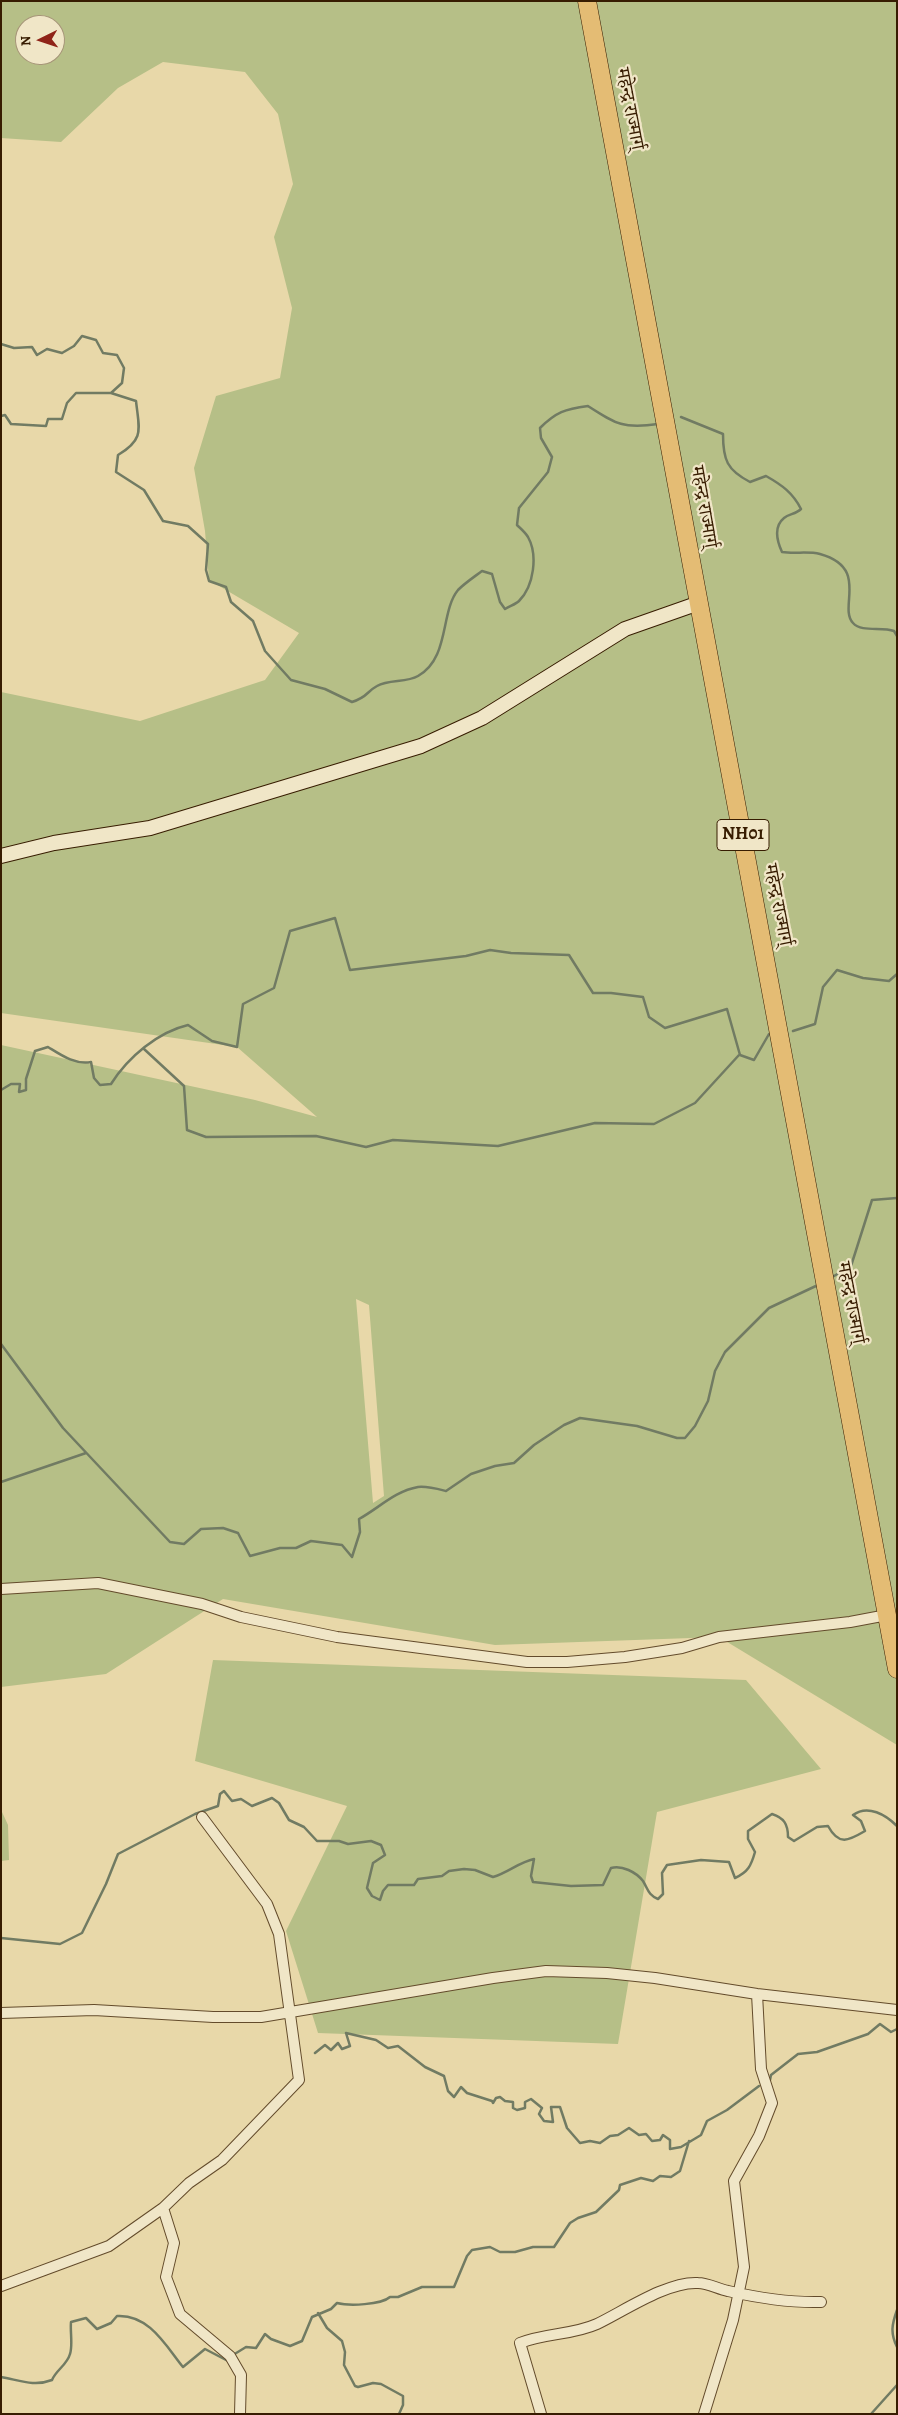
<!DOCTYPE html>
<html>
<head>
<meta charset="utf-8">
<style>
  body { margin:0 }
  #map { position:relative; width:898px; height:2415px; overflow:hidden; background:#e8d8a9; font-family:Alegreya,serif }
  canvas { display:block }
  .frame { position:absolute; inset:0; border:2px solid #371c01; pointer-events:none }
  .north { position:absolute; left:15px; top:15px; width:50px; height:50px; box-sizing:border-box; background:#f0e6c7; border:1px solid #a69578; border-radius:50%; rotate:266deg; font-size:14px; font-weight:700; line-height:20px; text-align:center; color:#371c01 }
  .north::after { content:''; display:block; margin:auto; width:18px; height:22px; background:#8f2418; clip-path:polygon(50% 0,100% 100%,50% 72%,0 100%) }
</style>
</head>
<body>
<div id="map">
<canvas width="898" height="2415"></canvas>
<div class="frame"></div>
<div class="north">N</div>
</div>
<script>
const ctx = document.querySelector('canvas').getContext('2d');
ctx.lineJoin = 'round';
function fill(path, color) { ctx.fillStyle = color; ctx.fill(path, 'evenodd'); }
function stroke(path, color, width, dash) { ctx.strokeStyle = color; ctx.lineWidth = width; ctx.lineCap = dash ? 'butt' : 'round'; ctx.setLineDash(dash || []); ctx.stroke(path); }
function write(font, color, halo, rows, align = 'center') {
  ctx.font = font + ' Alegreya,"Noto Serif Devanagari",serif'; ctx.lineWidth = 4.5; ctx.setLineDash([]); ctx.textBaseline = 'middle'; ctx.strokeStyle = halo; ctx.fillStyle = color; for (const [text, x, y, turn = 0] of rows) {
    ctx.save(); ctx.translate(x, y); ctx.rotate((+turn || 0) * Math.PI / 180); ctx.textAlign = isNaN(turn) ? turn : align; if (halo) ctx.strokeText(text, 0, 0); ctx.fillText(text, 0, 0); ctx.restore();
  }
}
fill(new Path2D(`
  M1 1H897V1745L719 1637 495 1645 223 1599 106 1674 1 1687V1045L255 1100 317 1117 237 1047 1 1013V692L140 721 265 680 299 633 209 580 205 531 194 468 216 396 280 378 292 308 274 237 293 184 278 114 245 72 163 62 118 88 61 142 1 138ZM25 25H55V55H25ZM356 1299 369 1305 384 1496 373 1503Z
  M213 1660 746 1680 821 1769 657 1812 618 2044 318 2033 286 1931 347 1806 195 1761Z
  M2 1812 8 1825 9 1860 1 1861Z`), '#b6bf87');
stroke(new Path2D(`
  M1 344 14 348 32 347 37 355 47 349 62 353 74 346 82 336 96 340 103 353 117 355 124 368 122 383 111 393 136 401C139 429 145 439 118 455L116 472 144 490 163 521 188 526 208 544 206 570 209 581 226 587 231 602 253 621 265 651 291 680 325 689 352 702C368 697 366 692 377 686 389 679 406 683 418 676 450 658 440 612 458 590 465 583 474 577 482 571L492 574 500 602 505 609C510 606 516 604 519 601 534 586 538 555 528 537 525 532 520 528 517 525L519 508 548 472 552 457 541 438 540 428C556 412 565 409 588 406 616 424 623 429 658 424
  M1 416 5 415 11 424 46 426 48 419H62L67 403 76 393H111
  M681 417 723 434C723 460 727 470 750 482L766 476C782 485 793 493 801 509 796 514 789 514 784 518 773 527 777 541 782 552 795 554 808 551 820 554 870 568 838 607 853 623 862 633 882 626 894 631L897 636
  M793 1031 815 1024 823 987 837 970 863 978 889 981 897 974
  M144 1049 184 1086 187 1130 206 1137 316 1136 366 1147 393 1140 498 1146 595 1123 654 1124 695 1103 739 1055
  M1 1090 11 1084H20L19 1092 26 1090V1079L35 1051 48 1047C61 1055 75 1065 91 1062L94 1078 100 1085 111 1084C128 1057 158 1032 188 1025L212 1041 237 1047 243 1004 274 988 290 931 335 918 350 970 466 956 490 950 511 953 569 955 593 993H611L643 997 649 1017 665 1028 727 1009 740 1055 754 1060 769 1034
  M834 1276 851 1266 872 1200 897 1198
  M1 1344 63 1428 170 1542 184 1544 201 1529 223 1528 238 1533 250 1556 280 1548H296L311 1541 342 1545 352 1557 360 1532 359 1519C379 1508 395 1491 418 1487 427 1486 438 1489 446 1491L471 1474 495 1466 514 1463 534 1445 564 1425 580 1418 637 1426 677 1438H685L695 1426 708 1401 715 1371 725 1352 769 1308 818 1285
  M1 1482 86 1453
  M1 1938 60 1944 82 1933 106 1884 118 1854 195 1814 218 1806 220 1794 224 1791 232 1801 241 1799 252 1806 272 1798 279 1803 289 1820 304 1827 317 1841H339L348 1844 371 1841 381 1845 385 1855 373 1863 367 1888 372 1896 380 1900 383 1891 388 1885H414L418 1879 442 1876 449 1871 464 1869 475 1870 493 1877C508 1873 519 1862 534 1859L531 1876 533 1882 571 1886 603 1885 611 1868C622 1865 636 1872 643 1881 648 1889 648 1895 658 1899L663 1894 662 1873 667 1865 701 1860 729 1862 735 1878C748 1872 751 1866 755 1852L748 1839V1831L772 1814C784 1818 788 1824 788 1837L794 1841 817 1827 828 1826C839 1846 848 1841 865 1831L861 1821 853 1815C868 1804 886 1815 897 1826
  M315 2053 325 2045 331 2050 338 2043 342 2049 350 2046 346 2033 376 2040 388 2048 398 2046 425 2067 444 2076 448 2091 454 2097 461 2087 467 2093 492 2101 493 2103 496 2098 500 2097 505 2101 513 2102V2108L517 2110 525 2108V2102L531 2099 542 2108 539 2114 544 2121 553 2122 551 2107H560L567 2128 580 2143 590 2141 600 2143 610 2136 618 2135 629 2128 639 2135 646 2134 652 2141 660 2140 663 2135 670 2140V2149L681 2147 701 2135 707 2121 727 2110 759 2086
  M770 2080 771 2075 798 2054 817 2052 868 2034 880 2024 891 2032 897 2029
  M897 2310C892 2324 890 2333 897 2347
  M318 2313 327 2328 342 2341 345 2352 344 2365 355 2386 358 2387 373 2383 381 2384 403 2396V2405L399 2414
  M233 2355 246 2347 256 2348 265 2334 271 2339 290 2346 302 2341 312 2317 331 2309 337 2303C349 2306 381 2305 390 2297H398L422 2287H454L467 2256 472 2250 490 2247 500 2252H515L533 2247H554L570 2223 578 2218 596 2212 619 2190 620 2185 641 2178 653 2181 660 2176 671 2177 680 2171 689 2141
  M1 2377C19 2380 34 2387 52 2380 56 2370 67 2365 70 2354 73 2345 70 2332 71 2322L86 2318 97 2329 111 2323 117 2316C149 2314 166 2346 183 2367L205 2349 228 2361
  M871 2414 897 2385`), '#717b63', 2.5);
const street = new Path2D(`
  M1 1589 98 1583 202 1604 241 1617 337 1637 527 1662H567L625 1657 682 1648 719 1637 850 1622 887 1615
  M202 1817 267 1904 279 1934 299 2080 222 2160 189 2183 163 2208 174 2243 166 2277 180 2314 230 2356 241 2375 240 2414
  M1 2013 94 2010 213 2017H261L493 1978 546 1971 607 1973 655 1978 757 1994 897 2010
  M1 2286 109 2246 163 2208
  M541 2414 520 2343C545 2333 573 2335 597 2324 624 2311 668 2281 698 2283 708 2283 718 2289 728 2291 759 2298 789 2303 821 2302
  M704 2414 733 2320 744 2267 734 2181 759 2136 772 2103 761 2069 757 1994`);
const secondary = new Path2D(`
  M1 856 54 843 150 828 421 746 482 718 625 629 699 603`);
const highway = new Path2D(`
  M587 1 897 1669`);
stroke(street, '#634b2b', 12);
stroke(secondary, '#371c01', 16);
stroke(highway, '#371c01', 19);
stroke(street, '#f0e6c7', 10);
stroke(secondary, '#f0e6c7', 14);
stroke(highway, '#e4bc74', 18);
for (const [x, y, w] of [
  [743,835,52]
]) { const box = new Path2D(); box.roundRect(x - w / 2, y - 15.5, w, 31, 4); ctx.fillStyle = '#f0e6c7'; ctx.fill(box); stroke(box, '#371c01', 1); }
write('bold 18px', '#371c01', null, [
  ["NH01",743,835]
]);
write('19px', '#371c01', '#f0e6c7', [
  ["महेन्द्र राज्मार्ग्",629,109,79],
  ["महेन्द्र राज्मार्ग्",703,507,80],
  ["महेन्द्र राज्मार्ग्",777,905,79],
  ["महेन्द्र राज्मार्ग्",850,1303,79]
]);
</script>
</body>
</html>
